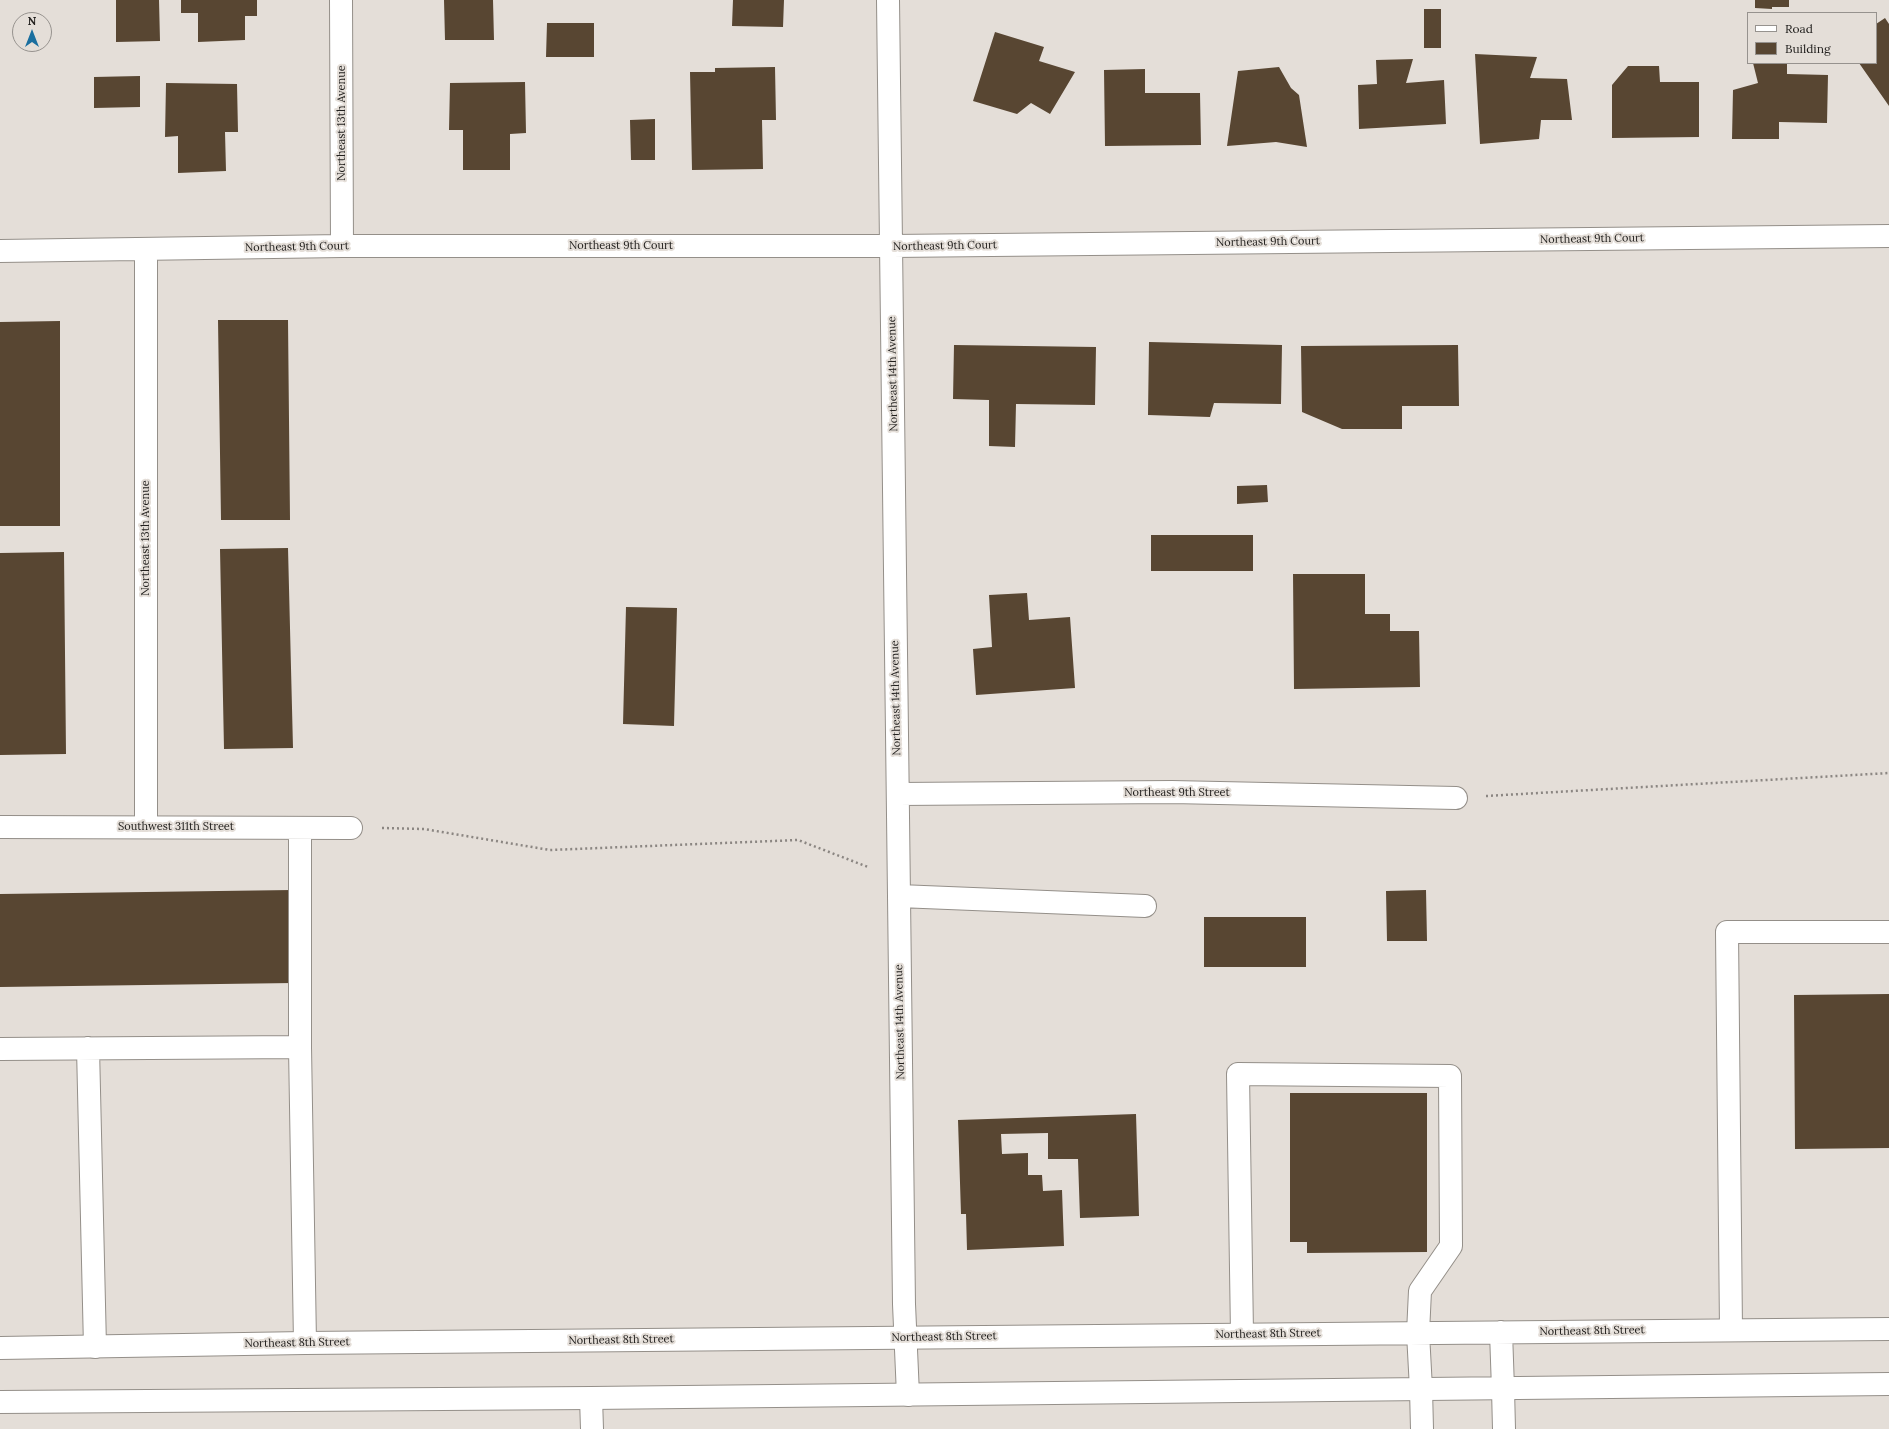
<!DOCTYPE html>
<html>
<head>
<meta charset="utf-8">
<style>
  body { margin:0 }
  #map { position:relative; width:1889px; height:1429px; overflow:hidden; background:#e4ded8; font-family:Lora,serif }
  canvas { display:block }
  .legend { position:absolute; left:1747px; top:12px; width:130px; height:52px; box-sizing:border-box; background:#e4ded8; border:1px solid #96928e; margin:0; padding:5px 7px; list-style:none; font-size:12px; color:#22201e }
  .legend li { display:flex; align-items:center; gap:8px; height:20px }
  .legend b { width:20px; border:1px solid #96928e }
  .north { position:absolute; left:12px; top:12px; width:40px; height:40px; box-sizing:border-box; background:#e4ded8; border:1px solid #96928e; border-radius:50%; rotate:0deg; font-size:11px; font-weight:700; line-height:16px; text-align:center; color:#22201e }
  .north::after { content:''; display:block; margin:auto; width:14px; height:18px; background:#1a6f9f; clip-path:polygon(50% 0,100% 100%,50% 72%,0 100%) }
</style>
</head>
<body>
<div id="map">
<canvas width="1889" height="1429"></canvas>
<ul class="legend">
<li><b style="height:5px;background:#fff"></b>Road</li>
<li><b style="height:11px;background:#584632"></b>Building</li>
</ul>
<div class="north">N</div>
</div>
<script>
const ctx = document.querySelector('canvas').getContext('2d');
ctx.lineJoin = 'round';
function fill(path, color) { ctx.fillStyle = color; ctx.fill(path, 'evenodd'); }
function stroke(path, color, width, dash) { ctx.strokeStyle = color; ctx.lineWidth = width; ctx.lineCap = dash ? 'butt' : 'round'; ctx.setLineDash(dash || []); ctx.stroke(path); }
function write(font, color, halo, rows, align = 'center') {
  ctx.font = font + ' Lora,serif'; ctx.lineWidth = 4; ctx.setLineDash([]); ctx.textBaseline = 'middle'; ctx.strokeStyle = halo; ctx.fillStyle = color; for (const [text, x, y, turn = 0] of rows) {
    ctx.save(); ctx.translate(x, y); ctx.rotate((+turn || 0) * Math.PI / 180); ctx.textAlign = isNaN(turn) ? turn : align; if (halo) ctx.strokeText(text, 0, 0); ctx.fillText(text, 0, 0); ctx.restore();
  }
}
fill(new Path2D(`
  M116 0H159L160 41 116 42Z
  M181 0H257V16H245V40L198 42V13H181Z
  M444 0H493L494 40H445Z
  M733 0H784L783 27 732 26Z
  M1755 0H1789V7H1772V9L1755 8Z
  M1424 9H1441V48H1424Z
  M1885 18 1889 24V106L1859 63H1876V24Z
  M547 23H594V57H546Z
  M995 32 1044 47 1039 61 1075 72 1050 114 1031 103 1017 114 973 101Z
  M1475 54 1537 57 1530 78 1567 79 1572 120H1541L1539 139 1480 144Z
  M1413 59 1406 83 1444 80 1446 124 1359 129 1358 85 1377 84 1376 60Z
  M1753 63H1787V74L1828 75 1827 123 1779 122V139H1732L1733 90 1758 83Z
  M1628 66H1659L1660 82H1699V137L1612 138V85Z
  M775 67 776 120H762L763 169 692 170 690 72H715V68Z
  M1279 67 1291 88 1299 95 1307 147 1276 142 1227 146 1238 71Z
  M1145 69V93H1200L1201 145 1105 146 1104 70Z
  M140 76V107L94 108V77Z
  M525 82 526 133 510 134V170H463V130H449L450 83Z
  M166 83 237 84 238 132H225L226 171 178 173V136L165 137Z
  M655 119V160H631L630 120Z
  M218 320H288L290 520H221Z
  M60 321V526H0V322Z
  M1149 342 1282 345 1281 404 1214 403 1210 417 1148 415Z
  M954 345 1096 347 1095 405 1016 404 1015 447 989 446V400L953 399Z
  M1458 345 1459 406H1402V429H1342L1302 412 1301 346Z
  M1267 485 1268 502 1237 504V486Z
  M1151 535H1253V571H1151Z
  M288 548 293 748 224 749 220 549Z
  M64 552 66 754 0 755V553Z
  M1293 574H1365V614H1390V631H1419L1420 687 1294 689Z
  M1027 593 1029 620 1070 617 1075 688 976 695 973 649 992 647 989 595Z
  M626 607 677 608 674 726 623 724Z
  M292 890 293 983 0 987V894Z
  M1426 890 1427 941H1387L1386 891Z
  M1204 917H1306V967H1204Z
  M1889 994V1148L1795 1149 1794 995Z
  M1290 1093H1427V1252L1307 1253V1242H1290Z
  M1136 1114 1139 1216 1080 1218 1078 1159H1048V1133L1001 1134 1002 1154 1028 1153V1175H1042L1043 1191 1062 1190 1064 1246 967 1250 966 1214H961L958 1120Z`), '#584632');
const minor = new Path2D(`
  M341 0 342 246
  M888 0 904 1304 908 1395
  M146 249V827
  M0 251 342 246H892L1889 236
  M898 794 1172 792 1456 798
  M0 827 351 828
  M300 828V1047
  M899 896 1145 906
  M88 1048 95 1347
  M0 1049 300 1047 305 1343
  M1731 1330 1727 932H1889
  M1242 1334 1238 1074 1450 1076 1451 1246 1420 1291 1418 1333
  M1421 1389 1422 1429
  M1503 1389 1504 1429
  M591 1398 592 1429`);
const major = new Path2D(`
  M1501 1332 1503 1389
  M1418 1333 1421 1389
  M0 1348 305 1343 1889 1329
  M0 1402 591 1398 1889 1384`);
stroke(minor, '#948f89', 24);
stroke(major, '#948f89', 24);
stroke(new Path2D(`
  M1486 796 1889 773
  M382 828 424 829 550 850 798 840 868 867`), '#8b8682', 2.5, [2, 3]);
stroke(minor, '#fff', 22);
stroke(major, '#fff', 22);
write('11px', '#22201e', '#e4ded8', [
  ["Northeast 13th Avenue",342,123,-90],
  ["Northeast 9th Court",1592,239,-1],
  ["Northeast 9th Court",1268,242,-1],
  ["Northeast 9th Court",621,246],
  ["Northeast 9th Court",945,246,-1],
  ["Northeast 9th Court",297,247,-1],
  ["Northeast 14th Avenue",893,374,-91],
  ["Northeast 13th Avenue",146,538,-90],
  ["Northeast 14th Avenue",896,698,-91],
  ["Northeast 9th Street",1177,793],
  ["Southwest 311th Street",176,827],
  ["Northeast 14th Avenue",900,1022,-91],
  ["Northeast 8th Street",1592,1331,-1],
  ["Northeast 8th Street",1268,1334,-1],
  ["Northeast 8th Street",944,1337,-1],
  ["Northeast 8th Street",621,1340,-1],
  ["Northeast 8th Street",297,1343,-1]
]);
</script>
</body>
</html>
